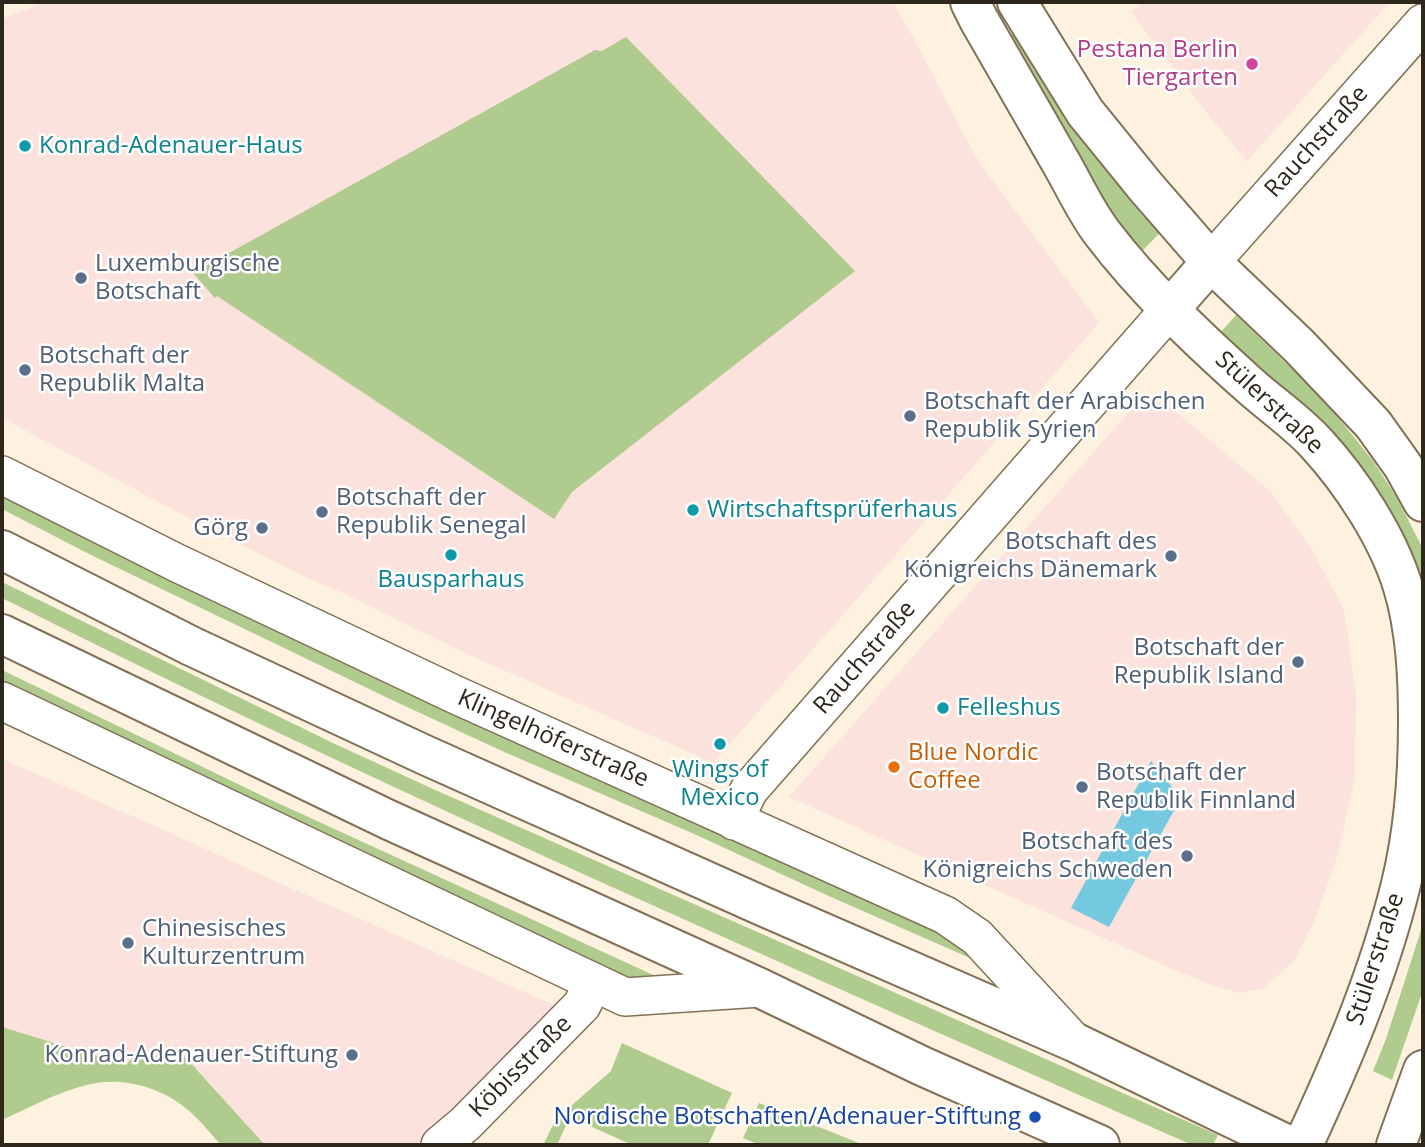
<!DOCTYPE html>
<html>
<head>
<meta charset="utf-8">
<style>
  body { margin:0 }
  #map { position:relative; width:1425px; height:1147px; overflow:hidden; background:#fdf1df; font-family:"Open Sans",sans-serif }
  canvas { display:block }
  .frame { position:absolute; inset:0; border:4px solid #2e271c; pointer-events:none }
</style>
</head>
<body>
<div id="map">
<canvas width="1425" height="1147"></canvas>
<div class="frame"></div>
</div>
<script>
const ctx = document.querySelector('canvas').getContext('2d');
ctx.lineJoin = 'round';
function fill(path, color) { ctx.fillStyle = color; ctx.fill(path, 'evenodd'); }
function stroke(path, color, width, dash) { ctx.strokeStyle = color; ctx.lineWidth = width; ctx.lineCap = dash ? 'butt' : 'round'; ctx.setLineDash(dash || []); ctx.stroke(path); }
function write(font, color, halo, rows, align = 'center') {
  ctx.font = font + ' "Open Sans",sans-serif'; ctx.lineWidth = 5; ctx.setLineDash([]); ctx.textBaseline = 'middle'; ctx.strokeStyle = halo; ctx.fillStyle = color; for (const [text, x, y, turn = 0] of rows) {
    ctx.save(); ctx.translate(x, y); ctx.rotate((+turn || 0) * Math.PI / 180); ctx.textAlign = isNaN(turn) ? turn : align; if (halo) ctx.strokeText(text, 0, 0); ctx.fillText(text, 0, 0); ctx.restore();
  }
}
fill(new Path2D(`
  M45 2H893L915 41 968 143 983 168 1099 323 713 763 465 653 339 591 307 578 181 514 2 418V19Z
  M1143 2H1390L1247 161 1206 112 1131 12Z
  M1148 400 1169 406 1269 490 1311 548 1344 610 1356 694 1355 778 1337 857 1315 919 1294 961 1264 988 1240 993 1214 986 1168 967 789 797 1129 412Z
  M2 759 155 826 275 881 558 1007 437 1126 415 1145H265L177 1048 169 1061 137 1052 126 1065 2 1027Z`), '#fce2dc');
fill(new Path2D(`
  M1017 33 1161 232 1143 250 1097 198 1005 40 1010 34Z
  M626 37 855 271 572 492 554 519 217 296 215 298 193 273 595 50 602 51Z
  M1236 315 1326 402 1373 461 1397 498 1423 549V596L1219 334Z
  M2 491 940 927 973 956 970 958 831 897 692 833 502 751 392 700 89 554 2 509Z
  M2 582 333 743 433 789 1218 1135 1213 1145H1192C793 968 392 794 2 598Z
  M2 670 269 799 673 984 646 988 2 684Z
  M1423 924V990L1392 1080 1373 1071 1386 1039Z
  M2 1027 126 1065 137 1052 169 1061 177 1048 265 1145H221C210 1133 200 1120 188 1110 161 1087 121 1076 87 1085 57 1092 29 1108 2 1120Z
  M622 1043 732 1093 708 1145H632L570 1117 557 1145H543L556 1119 611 1071Z
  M759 1103 864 1145H760L743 1138Z`), '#b0cb8e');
fill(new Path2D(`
  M1151 761 1181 798 1109 927 1071 908Z`), '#74c8df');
const minor = new Path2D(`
  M1211 262 1423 23
  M2 475 177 563 456 695 945 915 977 937 1074 1042
  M2 701 625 997 760 988
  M734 821 749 790 1169 310
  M440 1145 465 1124 582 1005 593 982`);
const major = new Path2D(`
  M970 2 979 20C1006 67 1033 114 1060 161 1074 185 1086 212 1103 234 1145 289 1196 337 1247 383 1270 404 1296 421 1316 443 1351 481 1388 537 1403 587 1416 630 1418 678 1418 722 1418 776 1414 831 1401 884 1379 974 1342 1061 1303 1145
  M1017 2 1085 112 1145 186 1211 262 1299 346 1373 424 1403 466 1423 502
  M1169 310 1211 262
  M2 550 191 646 425 755 760 905 1074 1042 1288 1145
  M2 634 389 820 760 988 922 1066 1100 1145
  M1396 1145 1423 1070`);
stroke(minor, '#827157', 40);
stroke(major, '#827157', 42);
stroke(minor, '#fff', 37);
stroke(major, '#fff', 38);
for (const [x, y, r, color] of [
  [1252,64,7,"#d1479c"],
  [25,146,7,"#0f9aa8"],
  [81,278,7,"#5c6f8a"],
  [25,370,7,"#5c6f8a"],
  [910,416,7,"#5c6f8a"],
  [693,510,7,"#0f9aa8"],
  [322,512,7,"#5c6f8a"],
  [262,528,7,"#5c6f8a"],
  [451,555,7,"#0f9aa8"],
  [1171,556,7,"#5c6f8a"],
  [1298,662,7,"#5c6f8a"],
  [943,708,7,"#0f9aa8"],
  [720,744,7,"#0f9aa8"],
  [894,767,7,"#e8710a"],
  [1082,787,7,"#5c6f8a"],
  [1187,856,7,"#5c6f8a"],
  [128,943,7,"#5c6f8a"],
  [352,1055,7,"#5c6f8a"],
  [1035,1117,7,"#1a4fb4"]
]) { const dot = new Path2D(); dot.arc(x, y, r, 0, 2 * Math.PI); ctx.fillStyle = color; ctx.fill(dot); stroke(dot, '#fff', 2.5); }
write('24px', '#b23c85', '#fff', [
  ["Pestana Berlin",1238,50],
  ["Tiergarten",1238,78]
], 'right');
write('24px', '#2e271c', '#fff', [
  ["Rauchstraße",1317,142,-48],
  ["Stülerstraße",1269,403,43],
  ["Rauchstraße",865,658,-49],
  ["Klingelhöferstraße",553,739,24],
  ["Stülerstraße",1376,959,-72],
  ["Köbisstraße",521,1067,-45]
]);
write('24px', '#0d838f', '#fff', [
  ["Konrad-Adenauer-Haus",39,146],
  ["Wirtschaftsprüferhaus",707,510],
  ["Bausparhaus",451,580,"center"],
  ["Felleshus",957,708],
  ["Wings of",720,770,"center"],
  ["Mexico",720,798,"center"]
], 'left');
write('24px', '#4e5e75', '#fff', [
  ["Luxemburgische",95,264],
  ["Botschaft",95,292],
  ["Botschaft der",39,356],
  ["Republik Malta",39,384],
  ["Botschaft der Arabischen",924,402],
  ["Republik Syrien",924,430],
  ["Botschaft der",336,498],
  ["Republik Senegal",336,526],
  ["Görg",248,528,"right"],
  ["Botschaft des",1157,542,"right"],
  ["Königreichs Dänemark",1157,570,"right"],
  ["Botschaft der",1284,648,"right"],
  ["Republik Island",1284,676,"right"],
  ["Botschaft der",1096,773],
  ["Republik Finnland",1096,801],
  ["Botschaft des",1173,842,"right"],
  ["Königreichs Schweden",1173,870,"right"],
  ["Chinesisches",142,929],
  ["Kulturzentrum",142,957],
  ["Konrad-Adenauer-Stiftung",338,1055,"right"]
], 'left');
write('24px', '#c56008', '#fff', [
  ["Blue Nordic",908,753],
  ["Coffee",908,781]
], 'left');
write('24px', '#164399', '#fff', [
  ["Nordische Botschaften/Adenauer-Stiftung",1021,1117]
], 'right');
</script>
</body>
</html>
